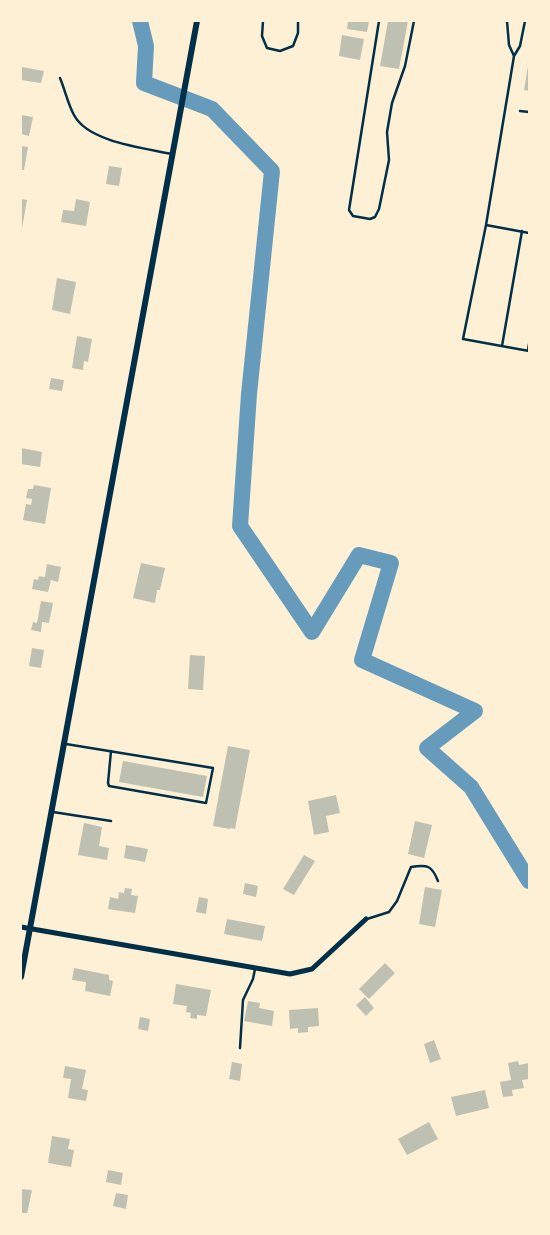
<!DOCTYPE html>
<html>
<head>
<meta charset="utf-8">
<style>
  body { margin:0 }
  #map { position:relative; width:550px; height:1235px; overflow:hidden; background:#fdf0d5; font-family:"Roboto Condensed",sans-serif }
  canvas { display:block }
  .frame { position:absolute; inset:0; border:22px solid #fdf0d5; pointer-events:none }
</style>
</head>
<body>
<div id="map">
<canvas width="550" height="1235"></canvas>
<div class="frame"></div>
</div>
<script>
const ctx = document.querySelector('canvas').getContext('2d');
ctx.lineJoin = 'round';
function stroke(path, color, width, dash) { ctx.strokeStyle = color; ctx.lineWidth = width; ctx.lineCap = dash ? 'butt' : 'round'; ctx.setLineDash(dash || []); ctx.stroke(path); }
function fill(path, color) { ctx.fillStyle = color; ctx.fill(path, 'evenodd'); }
stroke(new Path2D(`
  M140 21 146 46 144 83 212 109 272 171 249 394 240 526 312 632 359 555 391 563 362 660 475 711 427 748 471 787 529 881`), '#669bbc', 16);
fill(new Path2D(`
  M348 21H369L367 32 347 29Z
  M388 21H408L399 69 380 66Z
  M342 35 364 39 360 60 339 56Z
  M528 66H529V91L524 90Z
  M22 67 44 71 41 83 21 80Z
  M21 115 33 117 29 136 21 134Z
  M21 146 28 147 24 170H21Z
  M109 166 122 168 119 186 106 184Z
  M21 199 27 200 22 228H21Z
  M76 199 90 202 86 226 61 222 63 210 74 211Z
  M57 278 76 282 70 314 52 310Z
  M77 336 92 339 88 362 84 361 83 370 72 368Z
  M51 378 64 380 62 391 49 389Z
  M21 448 42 452 40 467 21 464Z
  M34 485 51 488 45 524 23 520 26 504 31 505 32 499 26 498 28 489H33Z
  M141 563 165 568 160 590H157L155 603 133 598Z
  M47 564 61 567 58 582 51 580 48 592 32 589 34 579 38 580 39 576 45 577Z
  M41 601 53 603 49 623 42 622 41 632 31 630 33 622 37 623Z
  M32 648 44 650 41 668 29 666Z
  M190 655 205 656 203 690 188 689Z
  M228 746 250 750 235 829 231 828 230 829 213 826Z
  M123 761 207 776 203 797 119 782Z
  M336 795 340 813 326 816 329 832 314 835 308 801Z
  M415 821 432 825 424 858 408 854Z
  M84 823 102 827 99 846 109 848 107 860 78 855Z
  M126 845 148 849 145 862 124 858Z
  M304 855 315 861 294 895 283 889Z
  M245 883 258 886 256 897 243 894Z
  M425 887 442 890 435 927 419 924Z
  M125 888 132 889 131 895 138 896 135 913 108 909 110 897 118 899 119 892 124 893Z
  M199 897 208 899 206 914 196 912Z
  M227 919 265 926 262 941 224 934Z
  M385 963 395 973 369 999 359 989Z
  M74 968 109 975V980L113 981 110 996 85 991 86 982 72 980Z
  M176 984 211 990 206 1016 197 1015V1019L190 1018 191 1013 186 1012 187 1006 173 1004Z
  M365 997 374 1008 366 1016 356 1005Z
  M248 1001 260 1003 259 1008 274 1011 272 1026 244 1021Z
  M318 1008 319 1026 308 1027V1032L298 1033V1028L290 1029 289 1010Z
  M140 1017 150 1019 148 1031 138 1029Z
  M434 1040 441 1059 430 1063 424 1044Z
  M518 1061 519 1065 529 1063V1079L522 1080 524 1088 512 1090 513 1096 503 1097 500 1082 511 1080 508 1063Z
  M232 1062 242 1064 240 1081 229 1079Z
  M65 1066 86 1070 82 1089 88 1090 86 1101 68 1098 71 1079 63 1078Z
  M485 1090 489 1108 456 1116 451 1097Z
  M429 1122 438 1139 407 1155 398 1139Z
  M52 1136 70 1139 68 1149 74 1150 71 1167 48 1163Z
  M108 1170 123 1173 121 1185 106 1182Z
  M21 1189 32 1190 27 1214H21Z
  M116 1193 128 1195 126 1209 113 1206Z`), '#bec0b2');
stroke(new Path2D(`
  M263 21 262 36 267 48 280 51 293 46 298 33V21
  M379 21 349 210 353 216 370 219 375 217 379 209 389 160 387 132 392 103 405 66 414 21
  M507 21 509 45 514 56
  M525 21 520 46 514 56 486 225 463 339 529 351
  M60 78C65 90 68 104 74 115 88 142 144 148 172 154
  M520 111 529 112
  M486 225 529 233
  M502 346 522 231
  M528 350 529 344
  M66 744 213 768 206 803 109 786 108 783 111 751
  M53 812 111 821
  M367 919 389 912 397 901 411 867C428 864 432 866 438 881
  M240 1048 243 1000 253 979 255 969`), '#003049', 2.5);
stroke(new Path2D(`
  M21 927 290 974 312 969 366 919`), '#003049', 5);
stroke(new Path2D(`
  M21 977 197 21`), '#003049', 6);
</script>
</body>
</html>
